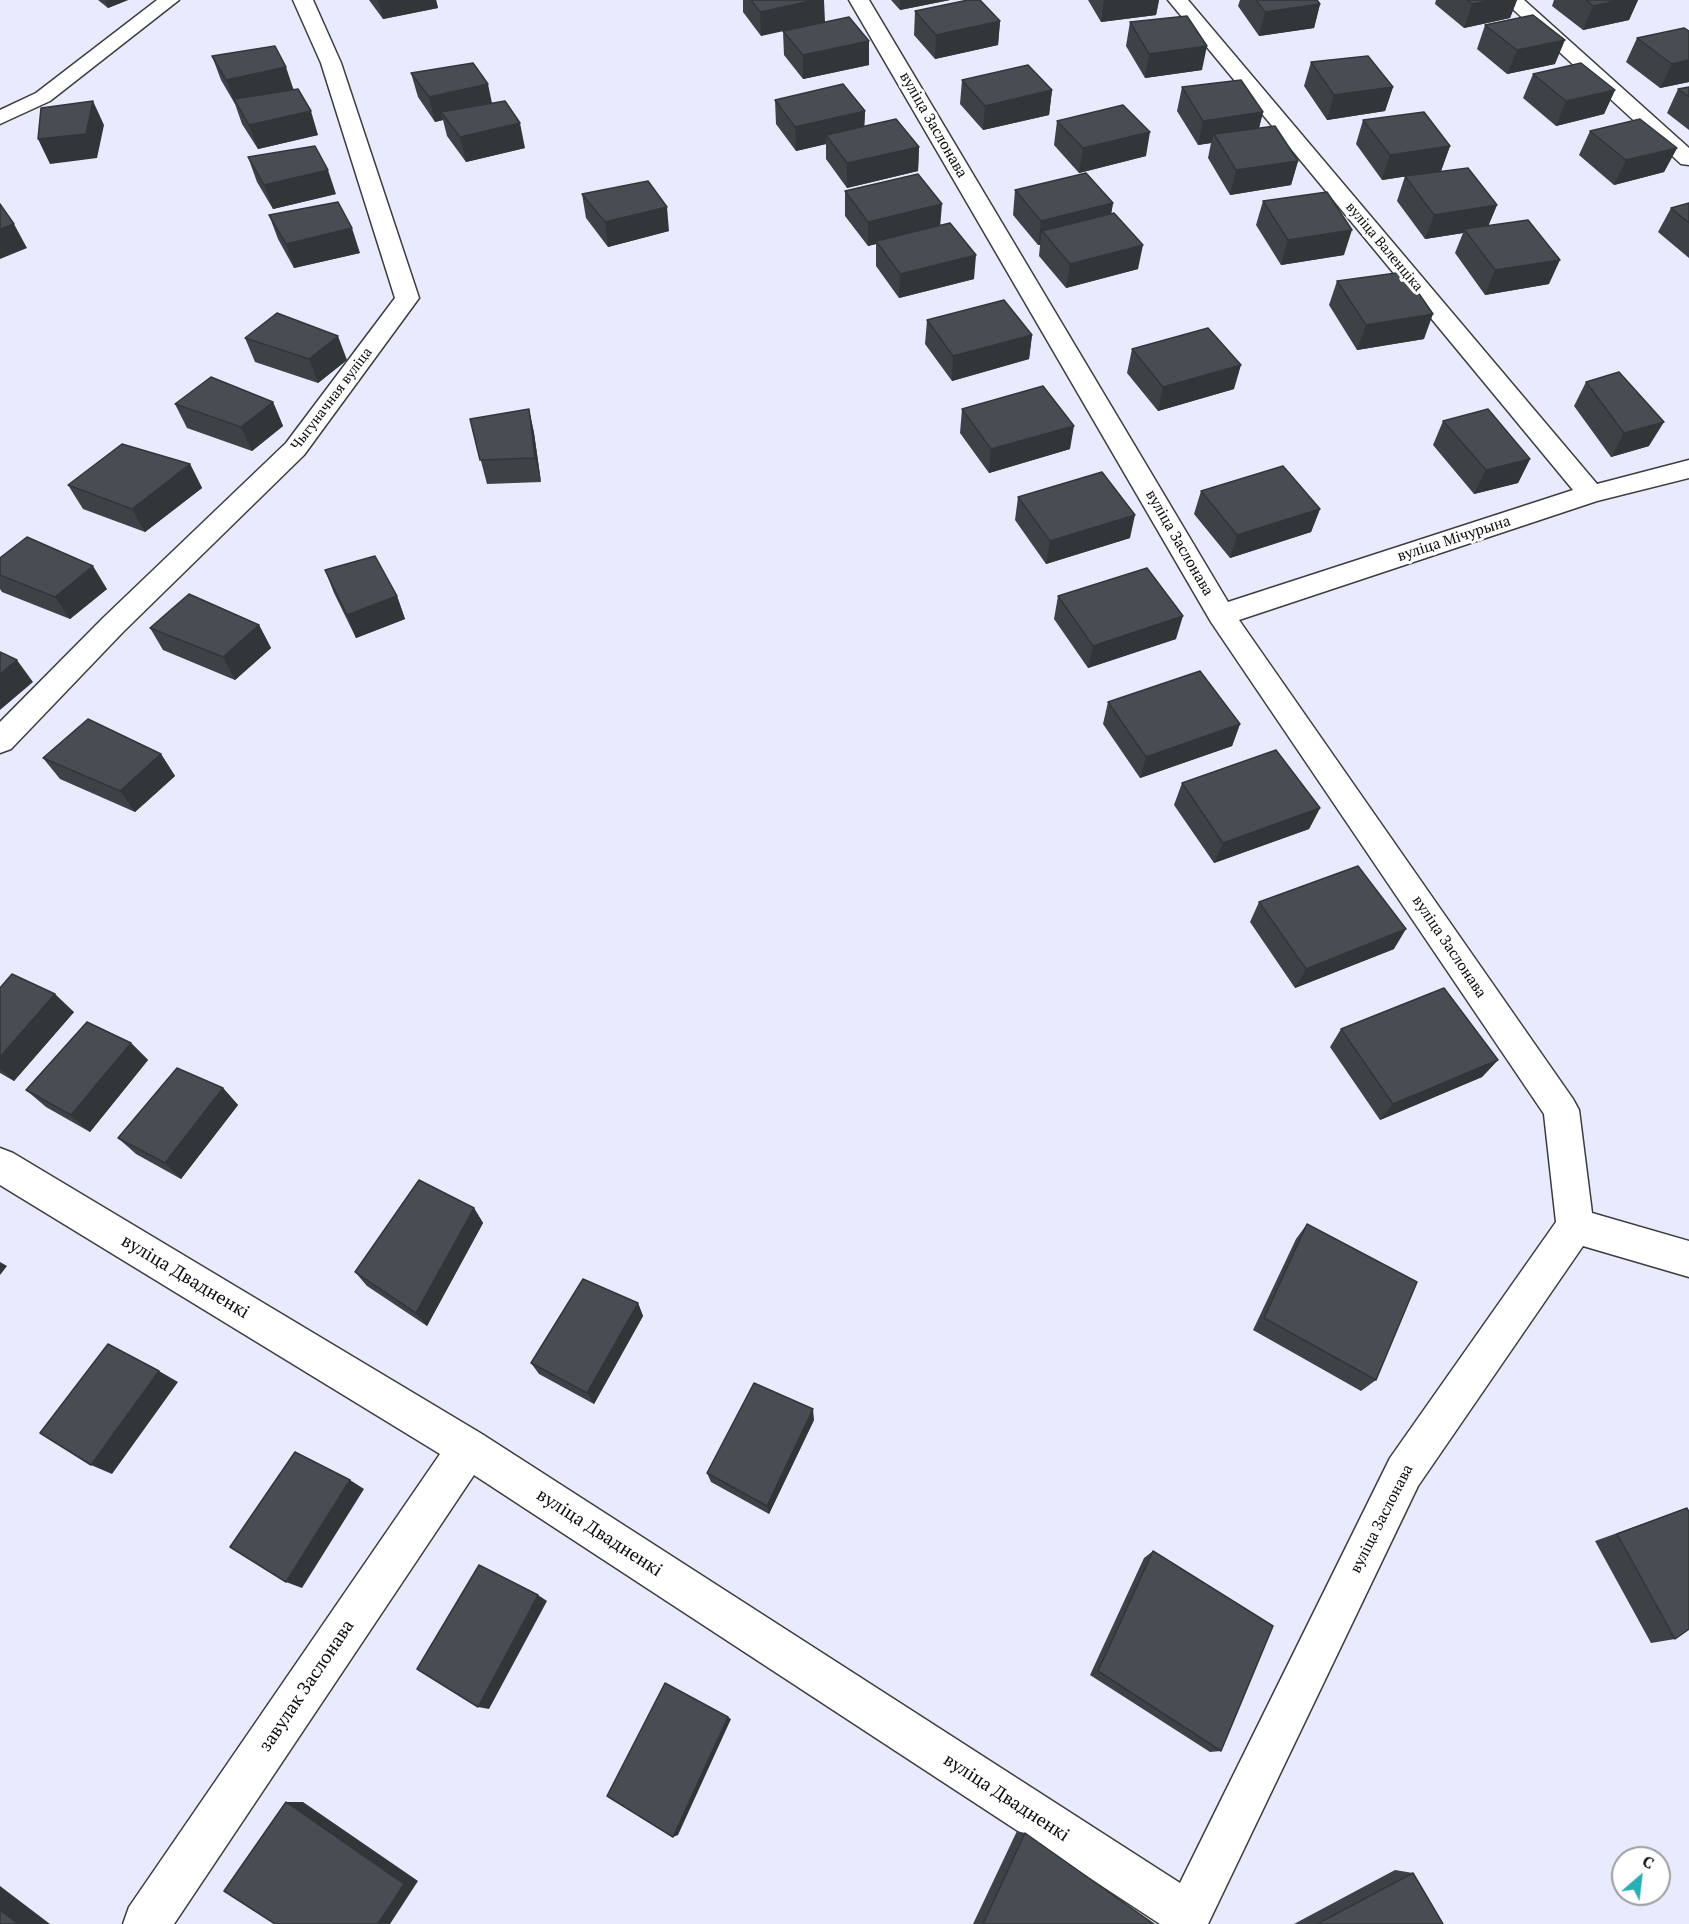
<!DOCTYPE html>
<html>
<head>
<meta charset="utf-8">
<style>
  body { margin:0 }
  #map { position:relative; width:1689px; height:1924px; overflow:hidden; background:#e8eafe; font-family:"PT Serif",serif }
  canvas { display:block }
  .north { position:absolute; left:1611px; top:1846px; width:60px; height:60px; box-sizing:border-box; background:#fff; border:2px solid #9d9d9d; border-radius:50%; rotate:28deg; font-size:16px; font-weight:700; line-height:24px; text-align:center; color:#0a0a0a }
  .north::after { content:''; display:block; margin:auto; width:21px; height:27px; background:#29aeb3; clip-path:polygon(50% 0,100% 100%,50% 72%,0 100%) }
</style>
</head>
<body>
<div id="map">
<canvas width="1689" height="1924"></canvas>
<div class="north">С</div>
</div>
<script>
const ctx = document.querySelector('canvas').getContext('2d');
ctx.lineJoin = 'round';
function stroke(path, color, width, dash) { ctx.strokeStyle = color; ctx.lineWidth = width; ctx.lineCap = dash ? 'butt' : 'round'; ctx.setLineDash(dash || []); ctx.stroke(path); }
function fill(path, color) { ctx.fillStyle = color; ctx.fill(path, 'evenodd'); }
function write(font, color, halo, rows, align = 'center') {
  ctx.font = font + ' "PT Serif",serif'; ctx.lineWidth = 6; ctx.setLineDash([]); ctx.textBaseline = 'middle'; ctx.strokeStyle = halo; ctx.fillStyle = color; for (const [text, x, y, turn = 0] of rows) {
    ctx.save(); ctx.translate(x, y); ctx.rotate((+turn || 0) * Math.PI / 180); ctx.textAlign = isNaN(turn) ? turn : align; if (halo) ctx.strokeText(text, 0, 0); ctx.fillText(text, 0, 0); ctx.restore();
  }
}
const minor = new Path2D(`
  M157 0H179L50 101 0 124V110L36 93Z
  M293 0H313L341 63 419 298 304 455 123 632 11 749 0 753V722L103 618 286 443 395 298 321 63Z
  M849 0H869L1228 602 1573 490 1168 0H1188L1597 484 1689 460V478L1597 501 1239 620 1573 1099 1579 1110 1592 1213 1689 1241V1277L1583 1246 1418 1486 1208 1924H1160L474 1475 174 1924H123L129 1907 440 1454 0 1185V1148L13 1153 482 1434 1180 1883 1390 1458 1556 1222 1544 1114 1211 622Z
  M1503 0H1524L1689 148V165L1681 164Z`);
stroke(minor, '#3d3d3d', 3);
fill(minor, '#fff');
fill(new Path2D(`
  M98 0H128L108 8Z
  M369 0H436L438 8 383 19Z
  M743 0H824L761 36 743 12Z
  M891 0H950L900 10Z
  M1088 0H1159L1156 15 1101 22Z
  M1240 0H1317L1320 4 1314 28 1259 36 1238 6Z
  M1436 0H1517L1510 18 1464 28 1435 4Z
  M1554 0H1638L1629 20 1583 30 1552 6Z
  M915 11 1000 21 998 45 935 59 914 35Z
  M1130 22 1202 70 1145 78 1126 46Z
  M1485 25 1555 64 1507 74 1477 49Z
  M783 31 869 65 803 79 784 55Z
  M1689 31V82L1660 88 1626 62 1637 38Z
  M212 56 294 89 318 135 258 149 242 124 235 104 221 80Z
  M1311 62 1393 87 1385 111 1327 120 1304 86Z
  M411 73 492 103 525 148 466 162 447 136 443 120 435 122 418 97Z
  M1533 74 1615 90 1604 114 1556 126 1523 98Z
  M962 80 1052 90 1049 115 983 130 960 104Z
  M1182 87 1263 112 1259 128 1298 161 1291 185 1230 195 1208 158 1211 143 1198 145 1177 111Z
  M1689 87V130L1667 113 1678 89Z
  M775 100 865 111 864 126 919 147 918 171 847 188 826 159V144L796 151 776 124Z
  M1363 120 1450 146 1441 171 1382 180 1356 144Z
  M1057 121 1146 156 1079 173 1054 145Z
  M1590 131 1677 148 1664 172 1614 185 1579 155Z
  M248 157 336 194 273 209 257 182Z
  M1405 176 1497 205 1488 226 1549 284 1485 295 1455 253 1463 233 1425 239 1397 201Z
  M1015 190 1113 203 1111 214 1138 269 1066 288 1039 256 1040 245H1038L1013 215Z
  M845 191 941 225 974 279 899 298 876 266V244L868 246 845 216Z
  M582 194 669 231 608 247 586 218Z
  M1263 201 1344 255 1281 265 1256 225Z
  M1689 203V258L1658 232 1671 208Z
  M269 215 360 253 294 268 278 239Z
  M1337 281 1424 339 1357 350 1329 305Z
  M927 320 1032 335 1029 359 952 381 925 344Z
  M245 338 347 360 318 383 255 362Z
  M1132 349 1234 389 1158 411 1127 373Z
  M1586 382 1649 446 1611 457 1574 406Z
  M273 402 283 426 252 451 187 428 175 404Z
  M529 409 534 433 541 482 487 484 470 419Z
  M962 409 1070 449 989 473 960 433Z
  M1443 421 1530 459 1518 483 1474 494 1433 445Z
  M190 464 202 488 145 532 83 509 68 485Z
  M1201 491 1320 509 1311 532 1230 558 1194 514Z
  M1018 497 1130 538 1046 564 1015 520Z
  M0 558 107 589 70 619 2 592 0 589Z
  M325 570 397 596 405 619 356 638 334 593Z
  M1058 596 1176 639 1088 668 1054 619Z
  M259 625 271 648 235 680 163 650 150 628Z
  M1108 702 1240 724 1232 746 1140 778 1103 724Z
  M161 754 175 776 135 812 60 779 43 758Z
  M1182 783 1320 808 1309 829 1214 863 1174 805Z
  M1259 902 1394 949 1295 988 1250 922Z
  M0 988 74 1012 14 1081 0 1073Z
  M1341 1029 1498 1060 1482 1077 1380 1120 1330 1047Z
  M131 1043 148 1060 90 1132 46 1107 26 1090Z
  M223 1088 238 1105 181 1179 136 1154 118 1138Z
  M474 1208 483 1223 427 1326 367 1286 355 1272Z
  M1307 1224 1376 1380 1361 1391 1253 1330 1296 1239Z
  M638 1303 643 1316 594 1404 539 1374 531 1363Z
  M814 1420 769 1514 711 1482 707 1473Z
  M1687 1508 1675 1639 1651 1643 1595 1541Z
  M1153 1551 1221 1751 1210 1752 1090 1675 1144 1558Z
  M1017 1831 1025 1833 1154 1924H973Z
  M1395 1870 1413 1873 1443 1924H1294Z`), '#3d4247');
fill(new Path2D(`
  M105 0H128L108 8Z
  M378 0H436L438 8 383 19Z
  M815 0H824L825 22 761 36 760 12Z
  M900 0H950L900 10Z
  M1104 0H1159L1156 15 1101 22Z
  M1492 0H1517L1510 18 1464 28 1472 4Z
  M1620 0H1638L1629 20 1583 30 1593 6Z
  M1320 4 1314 28 1259 36 1265 12Z
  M1000 21 998 45 935 59 936 35Z
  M1565 40 1555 64 1507 74 1517 50Z
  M869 41V65L803 79V55Z
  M1207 46 1202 70 1145 78 1149 54Z
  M1689 60V82L1660 88 1672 64Z
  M286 67 294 91 234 99 235 104 226 80Z
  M488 84 493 108 441 112 443 120 435 122 429 97Z
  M1393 87 1385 111 1327 120 1334 95Z
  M1052 90 1049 115 983 130 985 106Z
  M1615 90 1604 114 1556 126 1566 101Z
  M93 101 104 125 97 158 50 164 38 139Z
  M311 111 318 135 258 149 249 125Z
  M865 111 864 135H826V144L796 151 795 127Z
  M1263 112 1257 136 1214 134 1211 143 1198 145 1203 121Z
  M520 123 525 148 466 162 460 137Z
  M1150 132 1146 156 1079 173 1083 148Z
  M1450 146 1441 171 1382 180 1390 155Z
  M919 147 918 171 847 188V163Z
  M1677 148 1664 172 1614 185 1626 160Z
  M1298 161 1291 185 1230 195 1236 170Z
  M328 170 336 194 273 209 264 185Z
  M1113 203 1109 227 1042 231 1040 245H1038L1041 221Z
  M942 204 940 228 876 241V244L868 246V222Z
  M1497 205 1487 229H1464L1463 233 1425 239 1434 215Z
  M667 207 669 231 608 247 605 222Z
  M14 224 27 248 0 259V229Z
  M352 228 360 253 294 268 286 244Z
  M1352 230 1344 255 1281 265 1288 240Z
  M1143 245 1138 269 1066 288 1070 264Z
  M976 255 974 279 899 298 900 274Z
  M1560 260 1549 284 1485 295 1495 270Z
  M1433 314 1424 339 1357 350 1366 325Z
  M1032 335 1029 359 952 381 953 356Z
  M338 336 347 360 318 383 309 359Z
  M1241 365 1234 389 1158 411 1163 387Z
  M273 402 283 426 252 451 241 427Z
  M529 409 534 433 541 482 535 458Z
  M1664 422 1649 446 1611 457 1624 433Z
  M1074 426 1070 449 989 473 991 449Z
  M1530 459 1518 483 1474 494 1486 470Z
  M190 464 202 488 145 532 132 509Z
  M1320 509 1311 532 1230 558 1237 535Z
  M1135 515 1130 538 1046 564 1050 541Z
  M93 566 107 589 70 619 55 597Z
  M397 596 405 619 356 638 347 615Z
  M1183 616 1176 639 1088 668 1093 646Z
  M259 625 271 648 235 680 223 657Z
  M17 660 33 682 0 710V674Z
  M1240 724 1232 746 1140 778 1146 757Z
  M161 754 175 776 135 812 120 791Z
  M1320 808 1309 829 1214 863 1223 843Z
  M1406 929 1394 949 1295 988 1306 969Z
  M55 994 74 1012 14 1081 0 1069V1057Z
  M131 1043 148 1060 90 1132 71 1115Z
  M1498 1060 1482 1077 1380 1120 1393 1104Z
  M223 1088 238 1105 181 1179 165 1163Z
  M474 1208 483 1223 427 1326 416 1313Z
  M0 1262 7 1266 0 1275Z
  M638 1303 643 1316 594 1404 587 1393Z
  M159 1371 178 1382 112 1474 91 1465Z
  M813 1409 814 1420 769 1514 767 1506Z
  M350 1480 364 1489 302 1588 286 1582Z
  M538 1595 547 1601 489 1709 478 1707Z
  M728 1717 731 1719 678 1835 673 1837Z
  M286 1802H303L418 1881 390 1924H378Z
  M0 1886 50 1924H18L0 1910Z`), '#323639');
const building = new Path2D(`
  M751 0H815L760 12Z
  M968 0H980L1000 21 936 35 915 11Z
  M1256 0H1317L1320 4 1265 12Z
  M1467 0H1492L1472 4Z
  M1586 0H1620L1593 6Z
  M1533 15 1565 40 1517 50 1485 25Z
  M1187 16 1207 46 1149 54 1130 22Z
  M849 17 869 41 803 55 783 31Z
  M1684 28 1689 31V60L1672 64 1637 38Z
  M275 46 286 67 226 80 212 56Z
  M1368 56 1393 87 1334 95 1311 62Z
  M473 63 488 84 429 97 411 73Z
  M1581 63 1615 90 1566 101 1533 74Z
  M1028 65 1052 90 985 106 962 80Z
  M1241 80 1263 112 1203 121 1182 87Z
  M843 84 865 111 795 127 775 100Z
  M1689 87V97L1678 89Z
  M298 89 311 111 249 125 234 99Z
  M93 101 86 134 38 139 41 108Z
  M505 101 520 123 460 137 441 112Z
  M1123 105 1150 132 1083 148 1057 121Z
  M1424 112 1450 146 1390 155 1363 120Z
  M896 119 919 147 847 163 826 135Z
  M1640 119 1677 148 1626 160 1590 131Z
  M1275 126 1298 161 1236 170 1214 134Z
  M315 146 328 170 264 185 248 157Z
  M1468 168 1497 205 1434 215 1405 176Z
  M1086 173 1113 203 1041 221 1015 190Z
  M918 174 942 204 868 222 845 191Z
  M648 181 667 207 605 222 582 194Z
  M1327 192 1352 230 1288 240 1263 201Z
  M338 202 352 228 286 244 269 215Z
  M1689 203V223L1671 208Z
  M0 204 14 224 0 229Z
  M1114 213 1143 245 1070 264 1042 231Z
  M1528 220 1560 260 1495 270 1464 229Z
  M950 223 976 255 900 274 876 241Z
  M1404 272 1433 314 1366 325 1337 281Z
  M1004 300 1032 335 953 356 927 320Z
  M277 313 338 336 309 359 245 338Z
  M1208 328 1241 365 1163 387 1132 349Z
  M1619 372 1664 422 1624 433 1586 382Z
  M211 377 273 402 241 427 175 404Z
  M1043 386 1074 426 991 449 962 409Z
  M529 409 535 458 480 460 470 419Z
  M1488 409 1530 459 1486 470 1443 421Z
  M122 444 190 464 132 509 68 485Z
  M1283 466 1320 509 1237 535 1201 491Z
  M1102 472 1135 515 1050 541 1018 497Z
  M27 537 93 566 55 597 0 575V558Z
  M375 556 397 596 347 615 325 570Z
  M1147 568 1183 616 1093 646 1058 596Z
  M189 594 259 625 223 657 150 628Z
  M0 652 17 660 0 674Z
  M1200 671 1240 724 1146 757 1108 702Z
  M88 719 161 754 120 791 43 758Z
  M1276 750 1320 808 1223 843 1182 783Z
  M1358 866 1406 929 1306 969 1259 902Z
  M12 974 55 994 0 1057V988Z
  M1444 988 1498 1060 1393 1104 1341 1029Z
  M87 1022 131 1043 71 1115 26 1090Z
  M177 1068 223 1088 165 1163 118 1138Z
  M419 1180 474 1208 416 1313 355 1272Z
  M1307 1224 1417 1282 1376 1380 1264 1318Z
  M583 1279 638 1303 587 1393 531 1363Z
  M108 1344 159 1371 91 1465 40 1433Z
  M754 1383 813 1409 767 1506 707 1473Z
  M295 1452 350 1480 286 1582 230 1547Z
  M1687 1508 1689 1512V1629L1675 1639 1617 1534Z
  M1153 1551 1273 1626 1221 1751 1098 1671Z
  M479 1565 538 1595 478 1707 417 1669Z
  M665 1683 728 1717 673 1837 607 1796Z
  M286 1802 404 1884 378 1924H275L224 1891Z
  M1025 1833 1154 1924H983Z
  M1413 1873 1443 1924H1317Z
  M0 1910 18 1924H0Z`);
fill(building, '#474d52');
stroke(building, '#323639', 1.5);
write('14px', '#0a0a0a', '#fff', [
  ["вуліца Валенціка",1384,247,50],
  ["Чыгуначная вуліца",332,399,-53]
]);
write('15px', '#0a0a0a', '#fff', [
  ["вуліца Заслонава",933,125,60],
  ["вуліца Мічурына",1454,539,-18],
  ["вуліца Заслонава",1179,543,60],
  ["вуліца Заслонава",1449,947,56],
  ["вуліца Заслонава",1382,1519,-63]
]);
write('18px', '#0a0a0a', '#fff', [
  ["вуліца Двадненкі",185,1277,31],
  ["вуліца Двадненкі",599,1533,33],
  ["завулак Заслонава",307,1686,-56],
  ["вуліца Двадненкі",1006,1798,33]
]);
</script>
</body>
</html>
